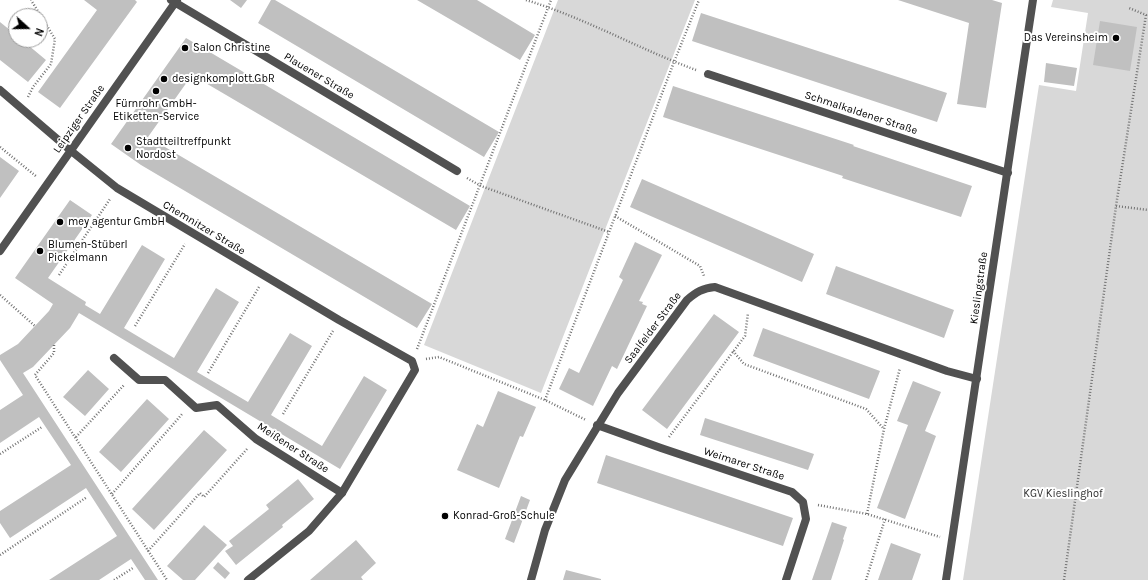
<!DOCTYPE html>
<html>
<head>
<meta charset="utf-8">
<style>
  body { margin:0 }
  #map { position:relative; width:1148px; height:580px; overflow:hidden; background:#fff; font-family:Karla,sans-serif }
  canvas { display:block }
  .north { position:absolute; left:8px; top:8px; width:40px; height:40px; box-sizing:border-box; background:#fff; border:1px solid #999; border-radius:50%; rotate:111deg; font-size:11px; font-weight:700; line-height:16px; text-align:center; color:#000 }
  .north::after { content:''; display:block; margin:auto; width:14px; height:18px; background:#000; clip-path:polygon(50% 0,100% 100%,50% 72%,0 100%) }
</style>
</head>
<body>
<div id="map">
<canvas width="1148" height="580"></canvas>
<div class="north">N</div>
</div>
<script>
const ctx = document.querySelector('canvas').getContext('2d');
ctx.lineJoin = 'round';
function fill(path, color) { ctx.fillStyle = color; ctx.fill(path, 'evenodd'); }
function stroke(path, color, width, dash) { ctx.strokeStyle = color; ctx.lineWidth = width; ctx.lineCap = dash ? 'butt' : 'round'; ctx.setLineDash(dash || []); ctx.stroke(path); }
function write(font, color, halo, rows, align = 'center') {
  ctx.font = font + ' Karla,sans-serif'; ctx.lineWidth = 4; ctx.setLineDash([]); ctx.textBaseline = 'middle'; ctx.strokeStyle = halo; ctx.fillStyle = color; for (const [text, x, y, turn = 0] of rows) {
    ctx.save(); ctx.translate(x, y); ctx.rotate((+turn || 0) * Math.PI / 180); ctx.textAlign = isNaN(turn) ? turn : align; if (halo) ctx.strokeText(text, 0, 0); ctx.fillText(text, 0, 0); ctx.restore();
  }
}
fill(new Path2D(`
  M558 0H695L541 393 424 345Z
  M1053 0H1148V580H963L1039 85 1076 91 1088 13 1051 7Z`), '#d8d8d8');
fill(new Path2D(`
  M84 0H135L137 2 60 108 38 92 97 10Z
  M230 0H247L241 8Z
  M271 0H275L499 132 484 157 258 23Z
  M417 0H477L535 35 520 60Z
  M898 0H992L1002 3 986 108 957 104 969 23Z
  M701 13 947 93 937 122 692 41Z
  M1100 21 1137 27 1130 71 1093 65Z
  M0 22 16 35V40H22L46 60 28 82 0 60Z
  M186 38 470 206 456 230 192 75 148 137 432 304 417 328 141 165 111 144Z
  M1046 63 1077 68 1074 86 1044 82Z
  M673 86 854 145 853 146 972 186 961 217 842 178 843 176 663 117Z
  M0 157 19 171 0 198Z
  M642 179 814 254 802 282 630 207Z
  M70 200 92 215 48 278 86 302 85 305 100 314 142 245 165 259 124 328 174 358 216 288 239 302 197 372 248 402 290 333 312 346 271 415 322 446 364 376 387 390 340 469 79 313 70 328 33 367 23 373 158 580H145L131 559 99 580H49L117 536 86 488 10 538 0 523V511L71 465 39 417 0 443V410L23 395 0 360V355L18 344 49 311 53 304 15 278Z
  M635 242 662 255 639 301 643 302 642 304 647 306 617 369 612 366 593 406 559 389 569 368 579 373 623 280 619 277Z
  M836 266 954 310 944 338 826 294Z
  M714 314 739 332 667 429 642 410Z
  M763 328 880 371 869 399 753 356Z
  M88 370 109 389 85 416 63 397Z
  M913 381 941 392 925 431 936 436 905 519 877 508 908 425 897 421Z
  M498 391 536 407 523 437 520 436 499 488 457 470 477 424 483 427Z
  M147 399 169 419 121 472 99 452Z
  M705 418 814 454 808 470 700 435Z
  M204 430 227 450 154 530 132 509Z
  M606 455 793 518 783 546 597 483Z
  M298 479 314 499 282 525 283 527 236 565 225 551 233 546 229 541 269 509 266 505Z
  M521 496 530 500 514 543 505 539Z
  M832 522 847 527 843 539 844 540 831 580H812Z
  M204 525 227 545 195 580H183L167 566Z
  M356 540 376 563 361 577 363 580H310Z
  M891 543 921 554 912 580H878Z
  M218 562 230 573 225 579 213 568Z
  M566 570 601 579V580H563Z`), '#c0c0c0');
stroke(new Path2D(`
  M526 0C585 18 639 49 696 70
  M28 97 33 87 51 64 55 39 31 0
  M0 147 37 177
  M467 178 481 186 609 232
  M1116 206 1148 210
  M615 216 700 266 704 276
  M59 275 110 199
  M0 295 35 326
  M135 326 185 244
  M54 345V353L35 375 167 580
  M417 349 551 0
  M733 351 744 364 866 409 884 429
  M426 359 439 357 545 400 586 420
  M208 373 259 287
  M545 400 674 62 699 0
  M283 414 333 331
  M76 437 124 385
  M669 437 745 336 748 313
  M0 454 42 427
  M112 494 183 413
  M818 505 867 514 940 537
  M867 514 884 429 900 368
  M148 551 200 493 204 497 247 449
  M0 555 87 497
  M114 580 133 568
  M866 580 885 519
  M1064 580 1116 206 1146 15 1129 8`), '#737373', 2.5, [1, 2]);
stroke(new Path2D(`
  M114 358 139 380H165L196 408 217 405 256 439 342 493 309 531 248 580`), '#515151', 8);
stroke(new Path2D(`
  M171 0 457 171
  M708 74 1008 173
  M0 90 70 150 117 188 339 320 412 361 415 370 342 493
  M0 251 177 0
  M597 425 661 448 792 492 803 502 806 519 786 580
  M531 580 545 530 565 480 618 393 687 300C696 292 703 288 715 287L947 371 977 379`), '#515151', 8);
stroke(new Path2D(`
  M946 580 1033 0`), '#515151', 8);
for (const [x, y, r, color] of [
  [1116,38,4,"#000"],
  [185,48,4,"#000"],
  [164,79,4,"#000"],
  [156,91,4,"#000"],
  [128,148,4,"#000"],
  [60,222,4,"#000"],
  [40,251,4,"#000"],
  [445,516,4,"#000"]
]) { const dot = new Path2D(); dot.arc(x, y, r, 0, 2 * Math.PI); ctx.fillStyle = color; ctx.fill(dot); stroke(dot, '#fff', 1.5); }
write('11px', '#000', '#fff', [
  ["Das Vereinsheim",1108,38,"right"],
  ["Salon Christine",193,48],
  ["designkomplott.GbR",172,79],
  ["Fürnrohr GmbH-",156,104,"center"],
  ["Etiketten-Service",156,117,"center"],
  ["Stadtteiltreffpunkt",136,142],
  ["Nordost",136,155],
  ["mey agentur GmbH",68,222],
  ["Blumen-Stüberl",48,245],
  ["Pickelmann",48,258],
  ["Konrad-Groß-Schule",453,516]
], 'left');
write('11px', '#000', '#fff', [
  ["Plauener Straße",319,76,31],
  ["Schmalkaldener Straße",861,113,18],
  ["Leipziger Straße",79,119,-55],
  ["Chemnitzer Straße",204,228,31],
  ["Kieslingstraße",979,288,-82],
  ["Saalfelder Straße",653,328,-53],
  ["Meißener Straße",293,448,33],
  ["Weimarer Straße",744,464,18]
]);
write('11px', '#2f2f2f', '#fff', [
  ["KGV Kieslinghof",1063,494]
]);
</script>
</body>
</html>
